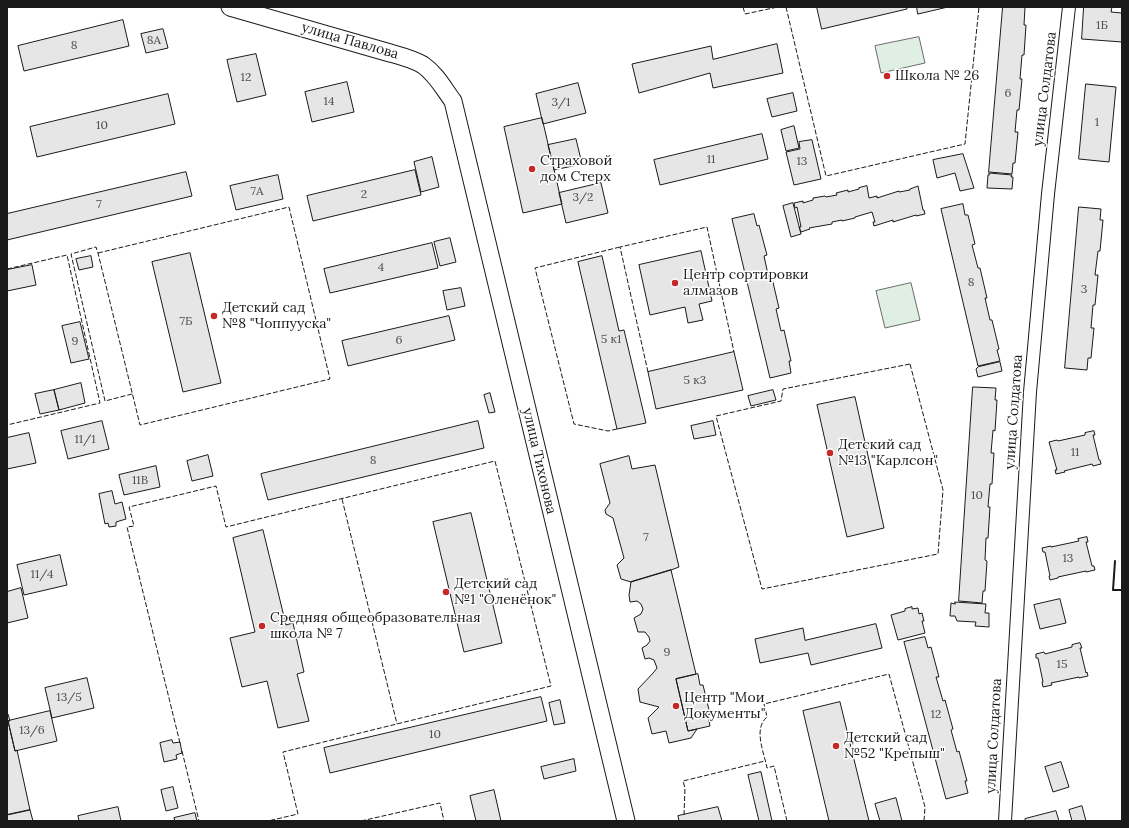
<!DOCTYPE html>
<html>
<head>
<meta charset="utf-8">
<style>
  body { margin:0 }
  #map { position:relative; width:1129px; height:828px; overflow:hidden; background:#fff; font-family:Lora,serif }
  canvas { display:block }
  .frame { position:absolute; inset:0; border:8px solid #1a1a1a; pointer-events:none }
</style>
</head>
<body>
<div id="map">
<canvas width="1129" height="828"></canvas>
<div class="frame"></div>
</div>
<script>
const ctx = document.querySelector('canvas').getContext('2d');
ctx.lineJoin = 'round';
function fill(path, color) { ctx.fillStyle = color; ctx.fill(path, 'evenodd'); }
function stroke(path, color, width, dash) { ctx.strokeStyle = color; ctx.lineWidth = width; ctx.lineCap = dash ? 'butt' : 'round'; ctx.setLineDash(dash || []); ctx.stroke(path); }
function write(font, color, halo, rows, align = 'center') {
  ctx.font = font + ' Lora,serif'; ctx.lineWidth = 3; ctx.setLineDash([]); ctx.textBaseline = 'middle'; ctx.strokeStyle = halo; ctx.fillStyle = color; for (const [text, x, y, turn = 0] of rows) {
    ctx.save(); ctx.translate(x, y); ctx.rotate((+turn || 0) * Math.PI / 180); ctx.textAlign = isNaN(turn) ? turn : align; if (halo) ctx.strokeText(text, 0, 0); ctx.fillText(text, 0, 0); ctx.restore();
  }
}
const green = new Path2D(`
  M919 37 925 63 881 73 875 46Z
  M911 283 920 320 885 328 876 291Z`);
fill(green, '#e0efe3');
stroke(green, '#6a6a6a', 1);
const building = new Path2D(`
  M817 7H907V9L822 29Z
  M917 7H948L918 14Z
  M1003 7H1025L1024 25H1026L1024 55H1022L1020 79H1022L1019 110H1017L1015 132H1018L1015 163H1013L1012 174 989 172Z
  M1084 7H1112L1111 12 1122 13V42L1082 39Z
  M123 20 129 46 24 71 18 46Z
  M163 29 168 48 146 53 141 34Z
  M777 44 783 73 713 88 710 73 639 93 632 64 711 46 713 59Z
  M256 54 266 95 237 102 227 60Z
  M347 82 354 112 312 122 305 92Z
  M578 83 586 113 543 124 536 94Z
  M1086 84 1116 87 1109 162 1079 159Z
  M793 93 797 111 772 117 767 99Z
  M168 94 175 124 37 157 30 127Z
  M542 118 562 204 523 213 504 127Z
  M794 126 799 148 786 151 781 130Z
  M762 134 768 159 660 185 654 160Z
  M576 139 582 164 554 170 548 145Z
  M812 140 821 179 794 185 786 152 800 149 799 142Z
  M963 154 974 188 960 191 955 173 937 178 933 160Z
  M432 157 439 187 421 192 414 162Z
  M415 170 421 195 313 221 307 196Z
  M186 172 192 196 7 240V214Z
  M989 173 1012 175 1011 177H1013L1012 189 987 188 988 175H989Z
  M278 175 283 199 236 210 230 186Z
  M601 183 608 213 566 223 559 193Z
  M867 186 869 198 877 196V198L899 191V192L910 190V189L918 186 923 210H924L925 214 916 216V215L893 222V220L874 226 873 222H875L872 212 855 217V218L842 221V220L832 222V224L809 228 810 229 801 232 799 227H801L797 207 795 208 794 203 803 201V203L813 200V198L825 196 826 197 837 195 836 193 848 190V192L859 189V188Z
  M793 203 801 234 791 237 783 206Z
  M963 204 965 215H968L975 244 972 245 978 268H980L987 298H985L990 320H992L999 349 997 350 1000 361 978 366 941 209Z
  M1079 207 1101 209 1100 220H1103L1100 251H1098L1095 275H1098L1095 305H1093L1091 328H1094L1091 358H1088L1087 370 1065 368Z
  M754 214 757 226 759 225 767 255 764 256 769 279 772 278 779 308 776 309 781 331 784 330 791 361H789L791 373 770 378 732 219Z
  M450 238 456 262 440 266 434 242Z
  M432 243 438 268 330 293 324 269Z
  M701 251 712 301 699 304 703 320 688 323 685 307 650 315 639 265Z
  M190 253 221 383 183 392 152 262Z
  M91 256 93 267 79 270 76 259Z
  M602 256 619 331 624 330 646 423 617 429 578 262Z
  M32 265 36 285 7 291V270Z
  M461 288 465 306 447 310 443 291Z
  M449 316 455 340 348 366 342 341Z
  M80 322 89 359 71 363 62 326Z
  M734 352 743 390 656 409 648 372Z
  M1000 362 1002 371 978 377 976 369 978 367Z
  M81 383 85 403 59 410 54 390Z
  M973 387 996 388 995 400H997L995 431 993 430 991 453H994L992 484H990L988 507H990L988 538H986L985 560 987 561 985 591H983L982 603 959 601Z
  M54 390 59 410 40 414 35 394Z
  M773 390 776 400 751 406 748 396Z
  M490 393 495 412 489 413 484 395Z
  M855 397 884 528 847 537 817 405Z
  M102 421 109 449 68 459 61 431Z
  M478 421 484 448 268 500 261 474Z
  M713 421 716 435 694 439 691 426Z
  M1094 431 1095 435H1093L1099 460H1100L1101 464 1093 466 1092 464 1064 471 1065 472 1056 474 1055 470H1057L1049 442 1057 440 1058 441 1085 435V433Z
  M29 433 36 463 7 469V438Z
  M208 455 213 476 192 481 187 461Z
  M629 456 632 469 655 465 679 567 671 570 631 582 621 579 617 565 624 558 613 518 606 514 605 510 610 503 600 464Z
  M156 466 160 487 124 495 119 475Z
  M112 491 115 504 122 502 126 519 116 522V526L109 527 108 523 105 524 99 494Z
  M471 513 502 643 464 652 433 522Z
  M263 530 286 625 293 623 304 672 297 674 309 721 278 728 267 681 242 687 230 638 255 632 233 538Z
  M1087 537 1088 542H1086L1092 566H1094L1095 570 1086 572V571L1058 577V578L1050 580 1049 576H1050L1045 552H1043L1042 548 1051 546V547L1079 541 1078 539Z
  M60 555 67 585 24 595 17 565Z
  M671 570 696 674 676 679 688 731 697 729 691 738 669 743 666 731 652 734 648 718 659 707 640 702 638 689 654 672 657 668 654 660 649 658 645 659 642 648 647 645 650 641 649 637 645 632H638L634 618 641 614 643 609 641 604 637 601 630 602 629 595 631 582Z
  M21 588 28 618 7 623V592Z
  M1060 599 1066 623 1040 629 1034 605Z
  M955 602 986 604 985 613H989V627L975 626 976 622 957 621 955 616H950L951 603 955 604Z
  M912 607V609L918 608 919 614 922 613 924 621H922L925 633 898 640 891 615 905 611V609Z
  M876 624 882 648 811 665 808 653 760 663 755 639 803 628 805 640Z
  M925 637 928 648 931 647 939 677H936L943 701 945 700 953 729 951 730 957 752 959 751 967 781H965L968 793 946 799 904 642Z
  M1080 643 1082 648H1080L1086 673 1087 672 1088 676 1079 678V677L1051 683 1052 685 1043 687 1042 682H1043L1038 658H1036V654L1044 652 1045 654 1072 647V645Z
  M698 674 700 685H703L710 714 708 715 710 726 688 731 676 679Z
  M87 678 94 708 52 718 45 688Z
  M541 697 547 721 330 773 324 748Z
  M560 700 565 723 554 725 549 703Z
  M840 702 869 821H829L803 711Z
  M50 711 57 741 15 751 8 721Z
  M7 714H8L10 721H8L15 751 17 750 30 810 7 815Z
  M172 740 173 743 180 742 182 753 176 755 177 759 164 762 160 743Z
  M574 759 576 771 544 779 541 767Z
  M1061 762 1069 787 1053 792 1045 767Z
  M761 772 772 821H759L748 775Z
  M173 787 178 808 166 811 161 790Z
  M494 790 501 821H476L470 796Z
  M896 798 902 821H880L875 804Z
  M1082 806 1086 821H1072L1069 810Z
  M118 807 121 821H79L78 816Z
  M718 807 722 821H679L678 816Z
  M30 810 33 821H7V815Z
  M1056 811 1059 821H1025V819Z
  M195 813 197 821H175L174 818Z`);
fill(building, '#e6e6e6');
stroke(building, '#1a1a1a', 1);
const minor = new Path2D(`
  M1005 821 1030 392 1048 194 1069 7`);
const secondary = new Path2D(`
  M230 7 390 53C401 56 413 59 423 65 436 74 444 89 453 101L626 821`);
stroke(minor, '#1a1a1a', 14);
stroke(secondary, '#1a1a1a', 19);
stroke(minor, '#fff', 12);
stroke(secondary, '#fff', 17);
stroke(new Path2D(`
  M743 7 745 14 778 7
  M786 7 826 176 965 144 979 7
  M98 253 289 207 330 379 140 425 98 253 96 247 71 254 105 401 132 394
  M7 269 67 255 100 403 7 425
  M910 364 943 490 938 554 762 589 716 416 781 401 783 389Z
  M648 372 620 247 707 227 734 352
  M617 429 608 431 574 424 535 268 620 247
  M342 499 397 724
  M180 743 127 527 134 526 129 507 216 486 226 527 495 461 551 686 283 752 298 814 268 821
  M182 751 199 821
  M684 815 685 788 683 781 765 761
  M361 821 440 803 444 821
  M787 821 774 766 767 768C764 752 753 729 767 717L764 704 889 674 925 807 924 821`), '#1a1a1a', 1, [5, 2]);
stroke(new Path2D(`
  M1115 561 1113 590H1122`), '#1a1a1a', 2);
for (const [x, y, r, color] of [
  [887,76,4,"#c62828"],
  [532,169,4,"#c62828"],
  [675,283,4,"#c62828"],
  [214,316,4,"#c62828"],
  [830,453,4,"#c62828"],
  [446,592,4,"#c62828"],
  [262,626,4,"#c62828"],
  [676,706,4,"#c62828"],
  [836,746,4,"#c62828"]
]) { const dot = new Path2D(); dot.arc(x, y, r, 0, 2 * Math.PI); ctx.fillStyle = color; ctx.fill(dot); stroke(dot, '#fff', 1.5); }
write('12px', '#4d4d4d', null, [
  ["1Б",1102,26],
  ["8А",154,41],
  ["8",74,46],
  ["12",246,78],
  ["6",1008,94],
  ["14",329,102],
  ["3/1",561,103],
  ["1",1097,123],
  ["10",102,126],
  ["11",711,160],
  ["13",802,162],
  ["7А",257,192],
  ["2",364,195],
  ["3/2",583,198],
  ["7",99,205],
  ["4",381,268],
  ["8",971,283],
  ["3",1084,290],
  ["7Б",186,322],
  ["5 к1",611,340],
  ["6",399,341],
  ["9",75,342],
  ["5 к3",695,381],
  ["11/1",85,440],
  ["11",1075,453],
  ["8",373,461],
  ["11В",140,481],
  ["10",977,496],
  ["7",646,538],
  ["13",1068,559],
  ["11/4",42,575],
  ["9",667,653],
  ["15",1062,665],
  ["13/5",69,698],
  ["12",936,715],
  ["13/6",32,731],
  ["10",435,735]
]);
write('14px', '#1a1a1a', '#fff', [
  ["улица Павлова",350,41,16],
  ["улица Солдатова",1045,89,-83],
  ["улица Солдатова",1014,412,-86],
  ["улица Тихонова",539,461,77],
  ["улица Солдатова",994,736,-87]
]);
write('14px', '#1a1a1a', '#fff', [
  ["Школа № 26",895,76],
  ["Страховой",540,161],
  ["дом Стерх",540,177],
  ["Центр сортировки",683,275],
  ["алмазов",683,291],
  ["Детский сад",222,308],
  ["№8 \"Чоппууска\"",222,324],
  ["Детский сад",838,445],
  ["№13 \"Карлсон\"",838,461],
  ["Детский сад",454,584],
  ["№1 \"Оленёнок\"",454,600],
  ["Cредняя общеобразовательная",270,618],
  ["школа № 7",270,634],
  ["Центр \"Мои",684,698],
  ["Документы\"",684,714],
  ["Детский сад",844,738],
  ["№52 \"Крепыш\"",844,754]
], 'left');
</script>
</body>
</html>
